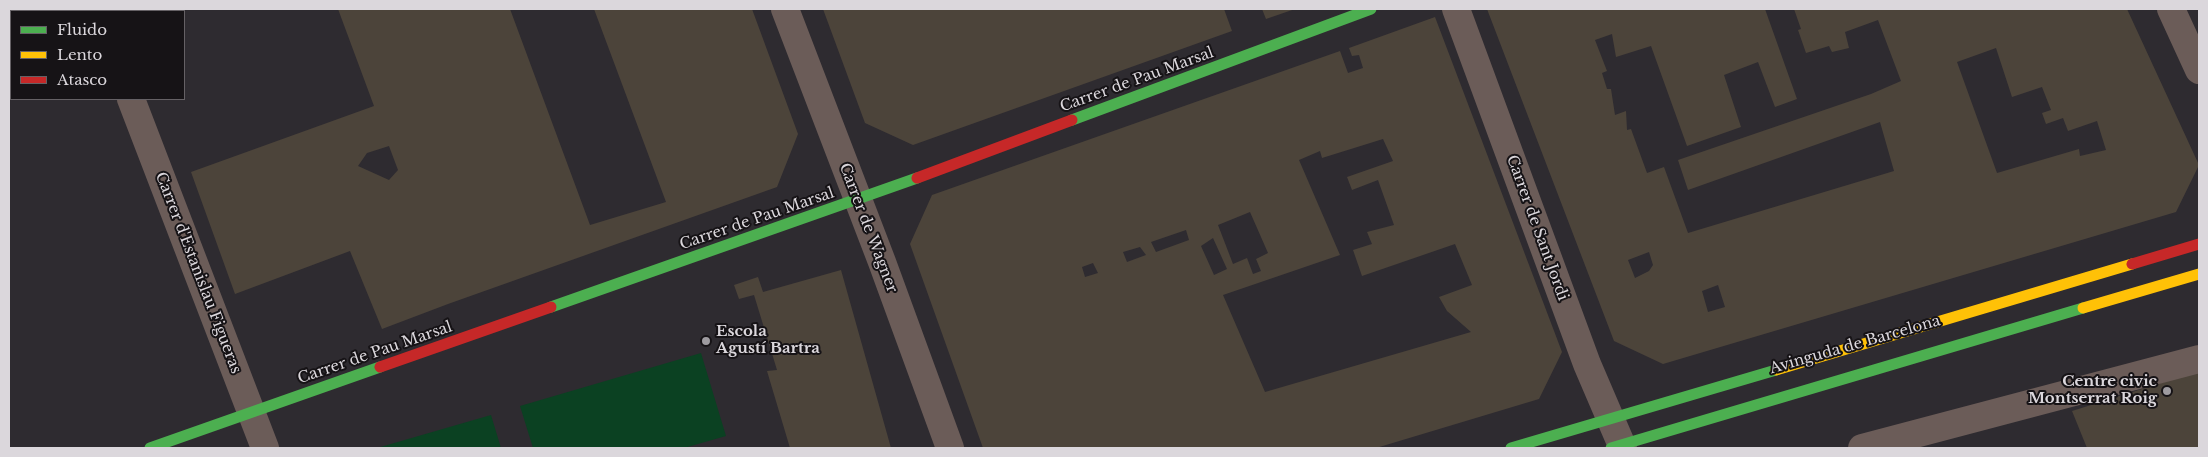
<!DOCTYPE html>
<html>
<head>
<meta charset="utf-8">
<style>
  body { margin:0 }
  #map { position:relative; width:2208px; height:457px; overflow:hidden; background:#2e2b30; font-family:"Libre Baskerville",serif }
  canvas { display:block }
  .frame { position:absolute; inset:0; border:10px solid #dbd7dc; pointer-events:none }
  .legend { position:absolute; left:10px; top:10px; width:175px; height:90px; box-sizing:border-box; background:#161316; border:1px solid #656165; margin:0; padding:6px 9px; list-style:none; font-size:15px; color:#dbd7dc }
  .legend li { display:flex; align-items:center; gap:10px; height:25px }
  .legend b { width:25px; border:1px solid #656165 }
</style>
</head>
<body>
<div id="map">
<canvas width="2208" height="457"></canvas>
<div class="frame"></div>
<ul class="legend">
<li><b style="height:6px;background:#4caf50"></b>Fluido</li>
<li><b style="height:6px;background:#ffc107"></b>Lento</li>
<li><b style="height:6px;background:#c62828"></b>Atasco</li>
</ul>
</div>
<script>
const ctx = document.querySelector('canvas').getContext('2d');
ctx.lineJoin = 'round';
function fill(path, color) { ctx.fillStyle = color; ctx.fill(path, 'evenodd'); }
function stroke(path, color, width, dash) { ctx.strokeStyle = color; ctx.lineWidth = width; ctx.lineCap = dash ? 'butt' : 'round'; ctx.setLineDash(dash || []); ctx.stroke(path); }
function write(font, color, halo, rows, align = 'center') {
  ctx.font = font + ' "Libre Baskerville",serif'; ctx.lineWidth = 4; ctx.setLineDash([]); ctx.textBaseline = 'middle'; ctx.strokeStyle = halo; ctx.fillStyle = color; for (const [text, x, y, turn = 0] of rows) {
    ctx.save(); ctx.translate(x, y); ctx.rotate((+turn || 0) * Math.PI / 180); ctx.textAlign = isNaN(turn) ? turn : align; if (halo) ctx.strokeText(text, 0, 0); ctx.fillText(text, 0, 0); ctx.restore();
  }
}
fill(new Path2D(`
  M701 353 726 436 684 448H533L520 406Z
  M491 415 501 448H377Z`), '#0b4122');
fill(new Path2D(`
  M338 9H510L590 225 666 202 594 9H752L798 134 777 187 448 304 382 329 350 251 235 294 191 172 374 106ZM389 146 398 170 389 180 358 166 367 153Z
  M823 9H1224L1232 31 913 145 865 123Z
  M1262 9H1295L1266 19Z
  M1487 9H1765L1797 99 1775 107 1758 62 1724 75 1741 127 1687 146 1651 46 1616 57 1612 34 1595 40 1607 71 1602 73 1607 89H1611L1615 115 1626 111 1627 130 1631 129 1647 173 1664 167 1688 233 1894 171 1880 122 1688 190 1678 160 1871 94 1901 81 1878 20 1845 32 1849 48 1832 52 1829 46 1806 53 1798 30 1801 29 1794 9H2127L2199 165 2176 212 1663 364 1614 341ZM1996 48 2012 97 2042 87 2051 110 2042 113 2046 124 2063 118 2068 131 2097 121 2106 150 2080 156 2079 149 1997 173 1957 62ZM1649 252 1653 265 1649 271 1635 278 1628 260ZM1718 285 1725 307 1708 312 1702 291Z
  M1435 17 1562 352 1539 399 1376 448H983L910 244 932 195 1340 51 1348 73 1363 68 1359 55 1352 56 1349 48ZM1383 139 1393 161 1347 177 1352 190 1378 180 1394 225 1367 232 1372 244 1353 250 1362 276 1455 244 1472 285 1439 297 1447 311 1471 332 1265 392 1223 295 1340 255 1299 160 1320 151 1322 158ZM1250 212 1268 253 1256 259 1261 271 1253 274 1247 258 1233 264 1218 225ZM1186 230 1189 240 1156 252 1151 242ZM1213 238 1227 269 1214 275 1201 246ZM1140 247 1146 255 1127 262 1123 252ZM1093 263 1098 273 1085 277 1082 267Z
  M841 270 891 448H790L767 371 777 370 754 295 739 299 734 285 758 277 763 292Z
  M2199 371V448H2087L2072 411Z`), '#4c443a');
stroke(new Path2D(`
  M96 9 97 11
  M785 9 882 262 950 448
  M1456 9 1587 364 1623 448
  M2171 9 2199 70
  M131 99 265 448
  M1862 448 2199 359`), '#6b5c58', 28);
stroke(new Path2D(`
  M1072 120 1371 9
  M551 307 917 178
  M150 448 380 367
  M1511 448 1776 370
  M1611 448 2083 308`), '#4caf50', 11);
stroke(new Path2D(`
  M2083 308 2199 274
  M1776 370 2132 264`), '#ffc107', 11);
stroke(new Path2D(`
  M917 178 1072 120
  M2132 264 2199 244
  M380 367 551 307`), '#c62828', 11);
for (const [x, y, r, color] of [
  [706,341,5,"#9e9ba0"],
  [2167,391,5,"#9e9ba0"]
]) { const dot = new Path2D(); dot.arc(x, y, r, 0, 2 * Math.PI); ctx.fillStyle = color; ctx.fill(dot); stroke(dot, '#161316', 2); }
write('15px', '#dbd7dc', '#161316', [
  ["Carrer de Pau Marsal",1137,80,-20],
  ["Carrer de Pau Marsal",757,219,-19],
  ["Carrer de Wagner",868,228,69],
  ["Carrer de Sant Jordi",1537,228,70],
  ["Carrer d'Estanislau Figueras",198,273,69],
  ["Avinguda de Barcelona",1855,345,-16],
  ["Carrer de Pau Marsal",375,353,-19]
]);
write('bold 15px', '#dbd7dc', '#161316', [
  ["Escola",716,332],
  ["Agustí Bartra",716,349],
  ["Centre civic",2157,382,"right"],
  ["Montserrat Roig",2157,399,"right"]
], 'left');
</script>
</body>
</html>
